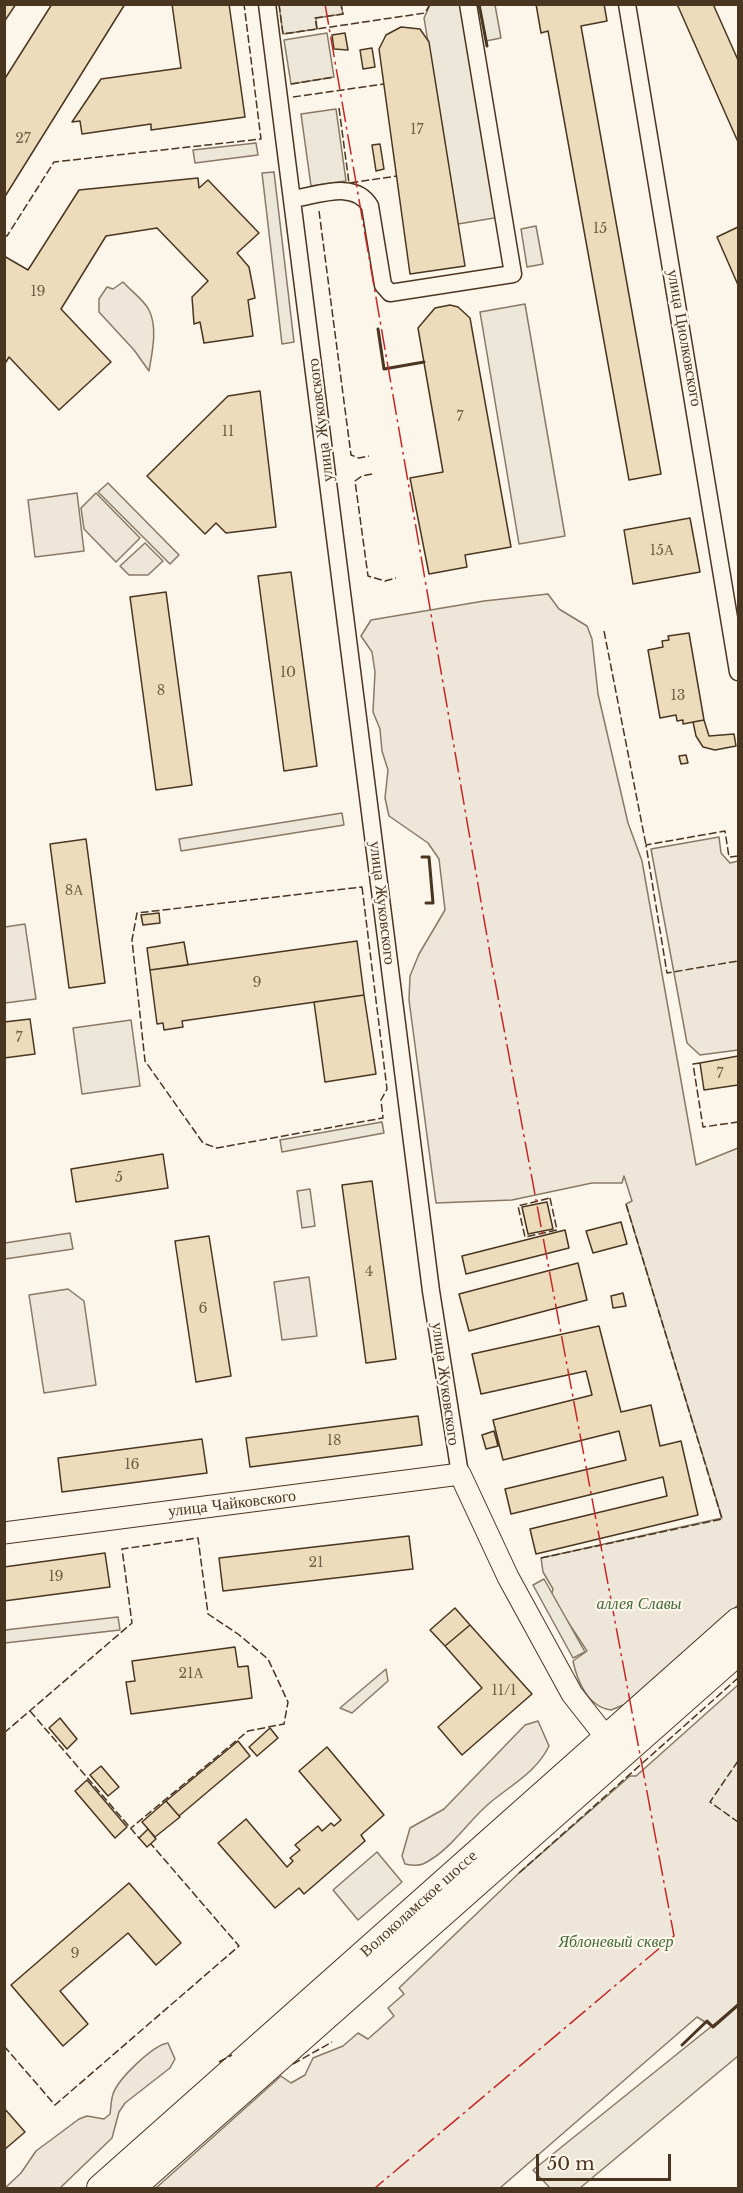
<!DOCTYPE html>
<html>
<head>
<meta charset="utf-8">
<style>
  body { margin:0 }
  #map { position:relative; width:743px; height:2193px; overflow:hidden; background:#fbf6e9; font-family:"Libre Baskerville",serif }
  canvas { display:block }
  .frame { position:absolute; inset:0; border:6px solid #4a3520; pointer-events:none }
  .scale { position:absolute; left:536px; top:2154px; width:135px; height:27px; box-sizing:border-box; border:3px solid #4a3520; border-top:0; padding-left:8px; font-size:18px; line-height:21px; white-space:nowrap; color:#4a3520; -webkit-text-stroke:4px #fbf6e9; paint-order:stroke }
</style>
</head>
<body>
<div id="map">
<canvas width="743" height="2193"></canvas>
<div class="frame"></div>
<div class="scale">50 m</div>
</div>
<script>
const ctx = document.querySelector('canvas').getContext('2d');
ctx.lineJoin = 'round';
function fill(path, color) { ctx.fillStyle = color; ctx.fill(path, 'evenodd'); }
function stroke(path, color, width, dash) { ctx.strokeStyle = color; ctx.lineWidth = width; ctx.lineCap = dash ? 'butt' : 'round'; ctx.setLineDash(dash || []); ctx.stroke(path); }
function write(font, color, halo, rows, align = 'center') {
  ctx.font = font + ' "Libre Baskerville",serif'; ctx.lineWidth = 4.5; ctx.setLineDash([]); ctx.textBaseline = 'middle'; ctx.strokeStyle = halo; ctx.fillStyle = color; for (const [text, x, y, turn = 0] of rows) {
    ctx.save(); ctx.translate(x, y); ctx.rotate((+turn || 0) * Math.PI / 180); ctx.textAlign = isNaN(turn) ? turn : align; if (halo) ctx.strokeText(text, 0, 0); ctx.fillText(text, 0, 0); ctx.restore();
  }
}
const green = new Path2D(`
  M123 282C131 291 144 300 149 310 158 328 152 353 149 371L134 350 99 312V299L107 287 113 289Z
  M77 493 84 551 35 557 28 500Z
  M96 493 140 538 116 562 84 529 81 508Z
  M145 543 163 561 148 575H129L120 566Z
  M548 594 559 609 587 626 592 639 598 694 628 823 642 861 696 1165 738 1148V1605L626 1704 611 1710C588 1707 577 1681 573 1661L587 1651 551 1596 553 1589 543 1572 541 1558 722 1518 626 1204 632 1201 624 1176 622 1183H592L512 1200 436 1203 409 1000 410 976 419 954 445 910 439 859 428 843 389 816 385 798 388 770 382 751 380 729 373 712 375 672 372 652 361 636 371 620 484 601Z
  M719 837 721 853 730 863 738 861V1050L700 1055 687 1043 651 849Z
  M25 924 36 999 5 1003V927Z
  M309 1277 317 1336 282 1340 274 1282Z
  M68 1289 84 1301 96 1385 44 1393 29 1295Z
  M738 1685V2005L713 2027 697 2017 500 2188H156L281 2076 291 2083 305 2075 313 2058 343 2046 358 2033 368 2039 394 2016 388 2008 404 1994 399 1988 519 1873 630 1776H636Z
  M538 1721 549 1746C537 1771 513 1784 492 1801 468 1820 452 1850 423 1864 418 1866 410 1865 405 1864L402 1856 410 1828 444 1809 525 1725Z
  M168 2043 175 2059 170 2068 125 2103 119 2112 112 2138 60 2188H5L21 2173 36 2151 79 2119 87 2116 104 2119 110 2114C111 2107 111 2100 113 2094 118 2079 153 2045 168 2043Z`);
fill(green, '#ede6d9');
stroke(green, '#887966', 1.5);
const parking = new Path2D(`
  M279 5H341L343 14 316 18 317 29 283 34Z
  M430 5H464L500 217 458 224 424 18Z
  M479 5H495L501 38 486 41Z
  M327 33 334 77 291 84 284 40Z
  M336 109 346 181 311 186 301 114Z
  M256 143 258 155 195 163 193 150Z
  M274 172 294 342 282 344 262 173Z
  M536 226 543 264 527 267 521 229Z
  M525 304 565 536 519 544 480 312Z
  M108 483 179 555 170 564 98 492Z
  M342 813 344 825 181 851 179 839Z
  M131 1020 140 1086 82 1094 73 1028Z
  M382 1122 384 1133 282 1152 280 1140Z
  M310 1189 315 1226 302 1228 297 1191Z
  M70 1233 73 1249 5 1259V1243Z
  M544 1579 585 1652 573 1658 533 1585Z
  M118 1617 120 1630 5 1643V1630Z
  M386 1669 388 1681 352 1713 340 1708Z
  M377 1852 402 1882 358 1920 333 1890Z
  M738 2005V2056L580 2188H550L533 2170Z`);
fill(parking, '#ede7d9');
stroke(parking, '#887966', 1.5);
const building = new Path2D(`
  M4 4H16L4 22Z
  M52 4H125L4 198V80Z
  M172 4H229L245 117 151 130V124L82 134 80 121 72 122 101 79 181 68Z
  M536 4H604L607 21 581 26 661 474 629 480 548 31 541 33Z
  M677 4H713L738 60V142Z
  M401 27 420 29 429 42 465 266 410 274 379 49 386 35Z
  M345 33 348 50 334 49 332 35Z
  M372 48 375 67 363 69 360 50Z
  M380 144 384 169 376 171 372 145Z
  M198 178 199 188 208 180 259 233 237 253 249 267 255 298 248 300 253 336 204 343 200 322 194 324 192 297 208 281 157 228 106 236 61 309 111 362 59 410 9 357 4 365V256L28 270 79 190Z
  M738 227V285L717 237Z
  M450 305 458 307 470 318 511 547 465 555 467 567 429 574 410 478 443 472 418 328 435 308Z
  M260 391 276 527 226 533 216 523 205 534 147 476 228 396Z
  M690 518 700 572 633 584 624 530Z
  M291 572 317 766 284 771 258 576Z
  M166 592 192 785 156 790 130 597Z
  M689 633 704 720 683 724V720L677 721 676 715 660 718 648 650 663 647 662 641 669 640 668 636Z
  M704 720 709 736 734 734 736 746 715 750 703 747 696 736 693 722Z
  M686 755 688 763 681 764 679 756Z
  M86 839 105 983 69 988 50 844Z
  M159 913 160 923 143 925 141 915Z
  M357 941 364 995 182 1021 183 1027 164 1030 163 1023 157 1024 150 970Z
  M184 942 188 965 150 970 147 948Z
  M364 995 376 1074 325 1082 314 1002Z
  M30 1019 35 1054 4 1058V1022Z
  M738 1056V1085L704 1090 700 1063Z
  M163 1154 168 1188 76 1202 71 1169Z
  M372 1181 396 1359 366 1363 342 1185Z
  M547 1202 553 1229 528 1234 522 1207Z
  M621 1222 627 1244 593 1253 586 1231Z
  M565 1230 569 1248 466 1274 462 1256Z
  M209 1236 231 1376 196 1382 175 1241Z
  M578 1263 587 1300 469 1331 459 1294Z
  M623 1293 626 1306 613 1308 611 1296Z
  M599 1326 621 1412 651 1405 660 1446 681 1441 698 1515 536 1554 530 1529 667 1496 663 1477 511 1514 505 1489 626 1460 619 1431 503 1460 493 1420 592 1395 586 1371 481 1394 472 1354Z
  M418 1416 422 1445 250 1467 246 1438Z
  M494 1431 498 1446 486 1449 482 1435Z
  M202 1439 207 1473 62 1492 58 1458Z
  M409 1536 413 1569 223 1591 219 1558Z
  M105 1553 110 1587 4 1601V1567Z
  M455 1608 470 1625 445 1646 430 1630Z
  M470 1625 532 1694 462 1755 438 1727 482 1688 445 1646Z
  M235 1647 238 1667 248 1666 252 1698 131 1714 126 1682 135 1681 132 1661Z
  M60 1718 77 1739 67 1749 49 1728Z
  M270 1728 278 1738 257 1756 249 1747Z
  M238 1741 250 1756 179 1816 166 1801Z
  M327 1747 384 1815 361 1835 365 1841 304 1894 299 1888 275 1908 218 1843 246 1819 287 1867 293 1861 290 1858 300 1850 295 1845 318 1826 322 1831 331 1823 334 1826 341 1820 299 1771Z
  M101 1766 119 1787 108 1796 90 1775Z
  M87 1780 127 1827 115 1838 75 1791Z
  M166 1801 180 1817 155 1837 142 1822Z
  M148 1829 156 1839 147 1847 139 1838Z
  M129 1883 181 1943 156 1965 128 1933 60 1991 88 2024 63 2046 11 1985Z
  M4 2108 25 2132 4 2150Z`);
fill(building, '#ecdcbc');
stroke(building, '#4a3520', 1.5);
const minor = new Path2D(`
  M267 4 431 1291 460 1474
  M627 4 738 672
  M293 199C319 195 355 180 370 206L383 285 390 293 513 274 468 4`);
const tertiary = new Path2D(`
  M4 1533 460 1474 508 1577 572 1694 616 1750`);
const primary = new Path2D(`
  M100 2188 738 1621
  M132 2188 738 1652`);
stroke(minor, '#4a3520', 19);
stroke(tertiary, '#4a3520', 23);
stroke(primary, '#4a3520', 28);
stroke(minor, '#fbf6e9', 16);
stroke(tertiary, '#fbf6e9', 21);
stroke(primary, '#fbf6e9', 26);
stroke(new Path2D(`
  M279 4 283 34 425 13 430 4
  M317 29 315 18 343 14 341 4
  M291 84 334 77
  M293 97 384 84
  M339 108 349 183 397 176
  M319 211 351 455 359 458 369 456
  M4 235 7 236 54 162 261 139 244 4
  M372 474 362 476 355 481 368 576 385 581 396 578
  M604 631 646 845
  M738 856 729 857 725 831 646 845 667 973 738 961
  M362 887 387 1089 381 1100 383 1118 217 1148 203 1143 145 1061 132 940 137 913Z
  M700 1063 693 1064 703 1127 738 1122
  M550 1198 557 1230 525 1237 518 1206Z
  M541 1558 722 1519 626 1204
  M30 1711 139 1838
  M4 1733 132 1623 122 1549 198 1538 208 1614 238 1634 268 1659 288 1702 284 1724 248 1731 131 1828
  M738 1761 710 1802 738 1822
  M519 1873 738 1678
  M4 2046 55 2105 239 1946 151 1844
  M219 2062 232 2055
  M293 2064 332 2042`), '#4a3520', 1.5, [8, 3]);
stroke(new Path2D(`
  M479 4 487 46
  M378 329 384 369 424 362
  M422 857H429L433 903H426
  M682 2045 707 2021 713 2027 738 2005`), '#4a3520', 3);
stroke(new Path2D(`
  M325 4 492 965 674 1936 375 2188`), '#c62828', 1.5, [21, 4.5, 3, 4.5]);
write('14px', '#725f47', null, [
  ["17",417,130],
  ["27",23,139],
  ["15",600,229],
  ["19",38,292],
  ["7",460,417],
  ["11",228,432],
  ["15А",662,551],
  ["10",288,673],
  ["8",161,691],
  ["13",678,696],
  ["8А",74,891],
  ["9",257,983],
  ["7",19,1038],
  ["7",720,1074],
  ["5",119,1178],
  ["4",369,1272],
  ["6",203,1309],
  ["18",334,1441],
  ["16",132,1465],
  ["21",316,1563],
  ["19",56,1577],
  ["21А",191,1674],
  ["11/1",504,1691],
  ["9",75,1954]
]);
write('16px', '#4a3520', '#fbf6e9', [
  ["улица Циолковского",684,338,80],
  ["улица Жуковского",321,420,-97],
  ["улица Жуковского",382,903,83],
  ["улица Жуковского",445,1384,82],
  ["улица Чайковского",232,1504,-7],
  ["Волоколамское шоссе",419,1904,-42]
]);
write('italic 16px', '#436837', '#fbf6e9', [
  ["аллея Славы",639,1604],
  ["Яблоневый сквер",616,1942]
]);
</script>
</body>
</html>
